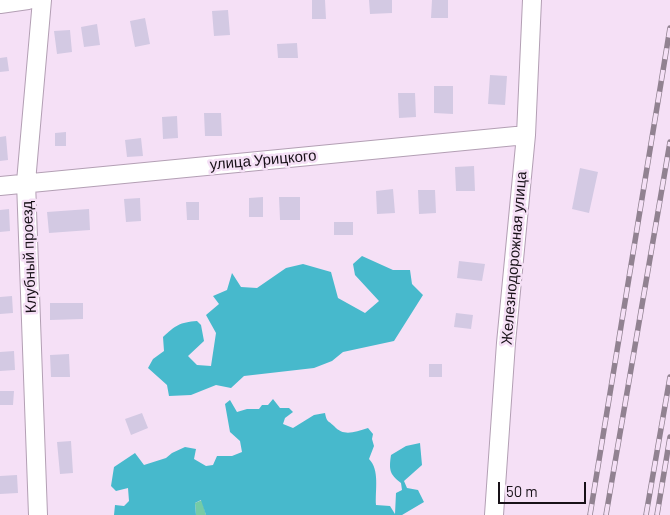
<!DOCTYPE html>
<html>
<head>
<meta charset="utf-8">
<style>
  body { margin:0 }
  #map { position:relative; width:670px; height:515px; overflow:hidden; background:#f5e0f6; font-family:Barlow,sans-serif }
  canvas { display:block }
  .scale { position:absolute; left:498px; top:482px; width:88px; height:22px; box-sizing:border-box; border:2px solid #181118; border-top:0; padding-left:6px; font-size:15px; line-height:18px; white-space:nowrap; color:#181118; -webkit-text-stroke:4px #f5e0f6; paint-order:stroke }
</style>
</head>
<body>
<div id="map">
<canvas width="670" height="515"></canvas>
<div class="scale">50 m</div>
</div>
<script>
const ctx = document.querySelector('canvas').getContext('2d');
ctx.lineJoin = 'round';
function fill(path, color) { ctx.fillStyle = color; ctx.fill(path, 'evenodd'); }
function stroke(path, color, width, dash) { ctx.strokeStyle = color; ctx.lineWidth = width; ctx.lineCap = dash ? 'butt' : 'round'; ctx.setLineDash(dash || []); ctx.stroke(path); }
function write(font, color, halo, rows, align = 'center') {
  ctx.font = font + ' Barlow,sans-serif'; ctx.lineWidth = 5; ctx.setLineDash([]); ctx.textBaseline = 'middle'; ctx.strokeStyle = halo; ctx.fillStyle = color; for (const [text, x, y, turn = 0] of rows) {
    ctx.save(); ctx.translate(x, y); ctx.rotate((+turn || 0) * Math.PI / 180); ctx.textAlign = isNaN(turn) ? turn : align; if (halo) ctx.strokeText(text, 0, 0); ctx.fillText(text, 0, 0); ctx.restore();
  }
}
fill(new Path2D(`
  M202 500 206 515H196L195 503Z`), '#75cba6');
fill(new Path2D(`
  M362 256 393 270H410L412 284 423 295 394 341 343 352 332 361 314 368 244 376 231 388 216 385 191 395 169 396 167 385 148 368 153 359 164 351 163 337C175 326 180 322 197 321L201 325 204 341 188 356 197 365 211 366 216 333 206 315 219 304 213 296 227 290 232 273 241 287 257 288 286 268 303 264 331 272 338 298 365 313 379 301 355 275 353 264Z
  M273 399 280 408H289L293 412 285 418 283 424 293 428 314 415 325 413C327 423 328 420 334 426 344 437 354 432 368 428L373 434 372 439 374 446 369 459C380 470 375 490 376 505L390 506 395 514 396 493 402 490 401 483C389 474 389 469 391 455L406 446 420 443 422 465 404 481 407 488 418 490 424 502 402 515H206L201 500 195 503 196 515H114L115 505 124 506 129 501 128 488 116 491 111 486 114 467 135 453 144 465 166 458 172 453 185 447 196 449 194 459 206 466 213 465 217 456H232L242 452 240 441 230 432 225 404 230 400 237 412 247 409H259L262 405H268Z`), '#47b9cc');
fill(new Path2D(`
  M312 0H325L326 19H312Z
  M369 0H392V13L370 14Z
  M432 0H448V18H431Z
  M228 10 230 35 214 36 212 11Z
  M145 18 150 44 135 47 130 21Z
  M97 24 100 45 84 47 81 27Z
  M70 30 72 52 57 54 54 31Z
  M297 43 298 58H278L277 44Z
  M7 57 9 71 0 72V58Z
  M490 75 507 76 505 105 488 104Z
  M434 86H453V114L434 113Z
  M398 93H415L416 117 399 118Z
  M204 113H221L222 136H205Z
  M177 116 178 138 163 139 162 117Z
  M66 132V146H55V133Z
  M6 136 8 160 0 161V137Z
  M141 138 143 156 127 157 125 140Z
  M474 166 475 191H456L455 167Z
  M580 168 598 172 589 213 572 209Z
  M393 189 395 213 377 214 376 191Z
  M418 190H435L436 213 419 214Z
  M263 197V217H249V198Z
  M279 197H300V220H280Z
  M140 198 141 221 126 222 124 199Z
  M186 202H199V220H187Z
  M9 209 10 231 0 232V210Z
  M89 209 90 230 49 233 47 212Z
  M334 222H353V235H334Z
  M459 261 485 264 482 281 457 278Z
  M12 296 13 313 0 314V297Z
  M50 303H83V319L50 320Z
  M456 313 473 315 471 329 454 327Z
  M14 351 15 370 0 371V352Z
  M69 354 70 377H51L50 355Z
  M429 364H442V377H429Z
  M0 391H14L13 405H0Z
  M142 413 148 428 131 435 125 419Z
  M71 441 73 473 60 474 57 442Z
  M17 475 18 493 0 494V476Z`), '#d3c9e3');
const minor = new Path2D(`
  M0 4 28 0
  M0 186 526 135
  M38 515 26 182 42 0
  M494 515 506 343 526 135 532 0`);
stroke(minor, '#b39fb4', 20);
stroke(minor, '#fff', 18);
const rail = new Path2D(`
  M590 515 670 28
  M606 515 670 142
  M646 515 670 377
  M657 515 670 437`);
stroke(rail, '#918291', 5.5);
stroke(rail, '#f5e0f6', 4, [11]);
write('15px', '#181118', '#f5e0f6', [
  ["улица Урицкого",263,160,-5],
  ["Клубный проезд",29,257,-92],
  ["Железнодорожная улица",514,258,-85]
]);
</script>
</body>
</html>
